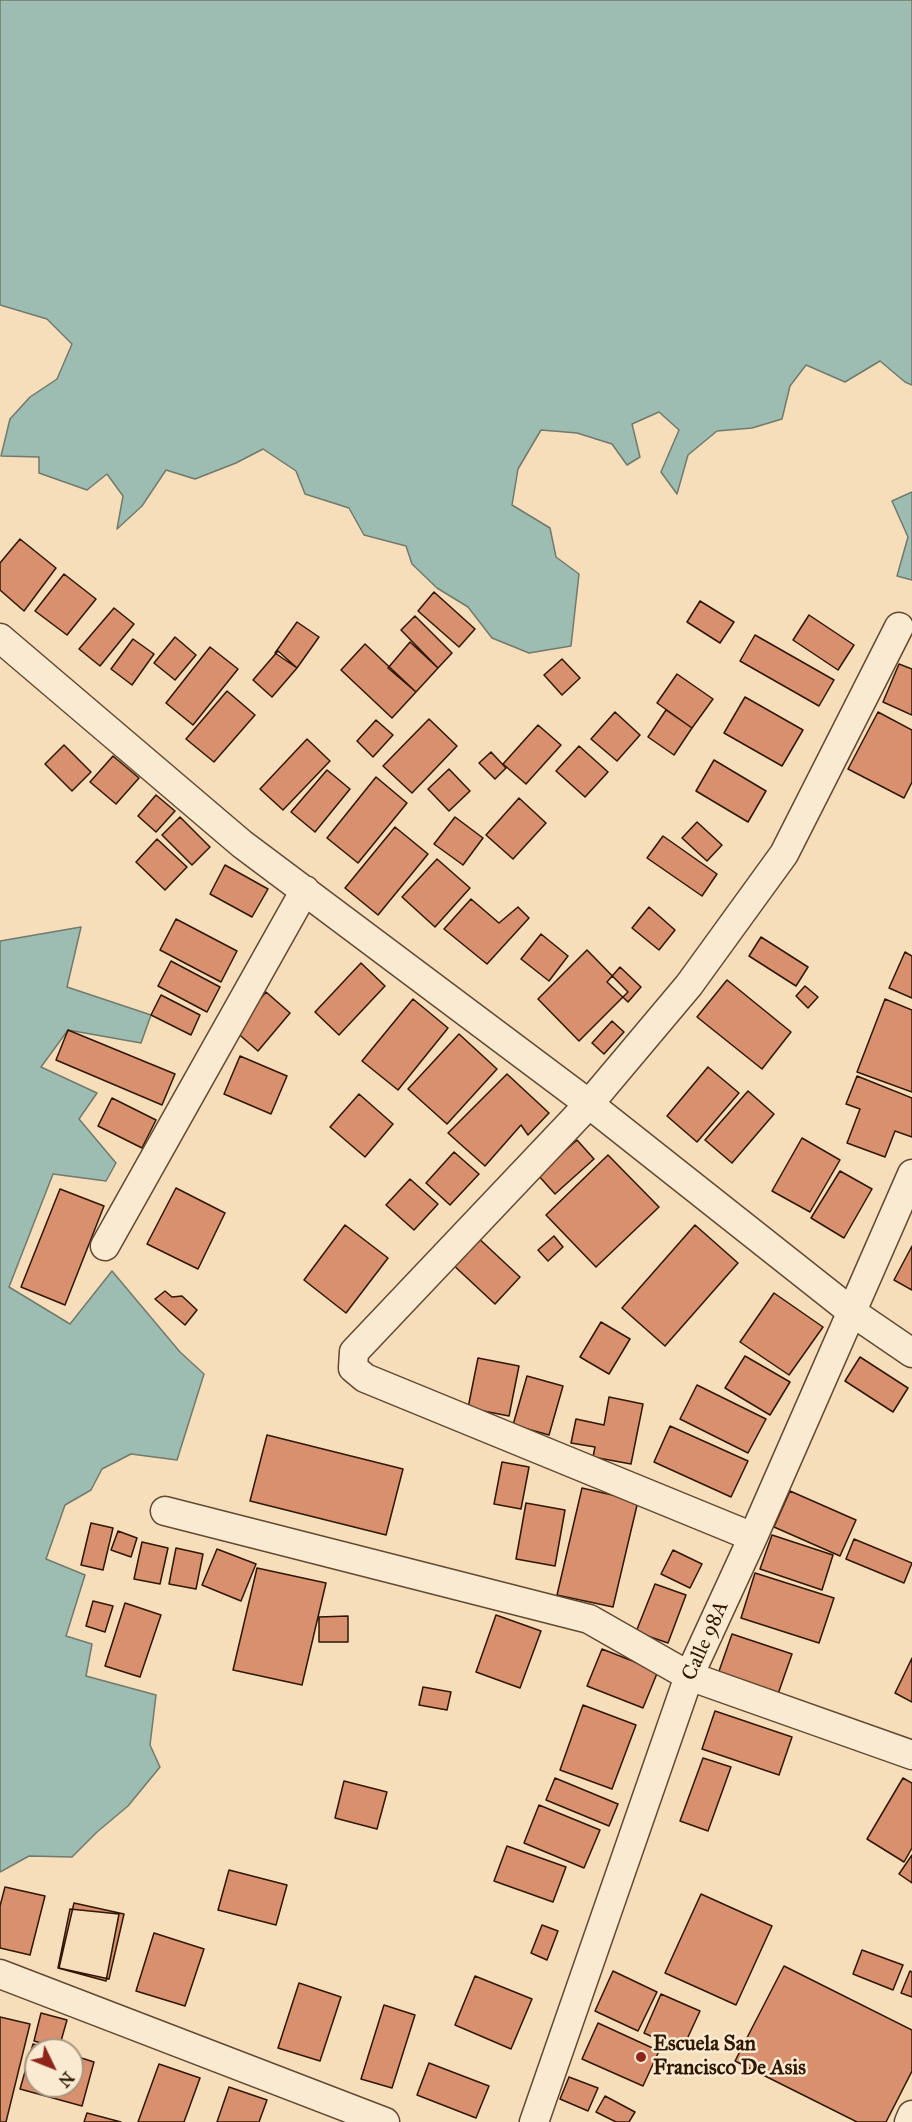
<!DOCTYPE html>
<html>
<head>
<meta charset="utf-8">
<style>
  body { margin:0 }
  #map { position:relative; width:912px; height:2122px; overflow:hidden; background:#f7deba; font-family:"IM FELL Great Primer",serif }
  canvas { display:block }
  .north { position:absolute; left:24px; top:2038px; width:60px; height:60px; box-sizing:border-box; background:#faead2; border:2px solid #a99680; border-radius:50%; rotate:133deg; font-size:16px; font-weight:700; line-height:24px; text-align:center; color:#2f1704 }
  .north::after { content:''; display:block; margin:auto; width:21px; height:27px; background:#8f2418; clip-path:polygon(50% 0,100% 100%,50% 72%,0 100%) }
</style>
</head>
<body>
<div id="map">
<canvas width="912" height="2122"></canvas>
<div class="north">N</div>
</div>
<script>
const ctx = document.querySelector('canvas').getContext('2d');
ctx.lineJoin = 'round';
function fill(path, color) { ctx.fillStyle = color; ctx.fill(path, 'evenodd'); }
function stroke(path, color, width, dash) { ctx.strokeStyle = color; ctx.lineWidth = width; ctx.lineCap = dash ? 'butt' : 'round'; ctx.setLineDash(dash || []); ctx.stroke(path); }
function write(font, color, halo, rows, align = 'center') {
  ctx.font = font + ' "IM FELL Great Primer",serif'; ctx.lineWidth = 5; ctx.setLineDash([]); ctx.textBaseline = 'middle'; ctx.strokeStyle = halo; ctx.fillStyle = color; for (const [text, x, y, turn = 0] of rows) {
    ctx.save(); ctx.translate(x, y); ctx.rotate((+turn || 0) * Math.PI / 180); ctx.textAlign = isNaN(turn) ? turn : align; if (halo) ctx.strokeText(text, 0, 0); ctx.fillText(text, 0, 0); ctx.restore();
  }
}
const water = new Path2D(`
  M0 0H912V385L905 382 880 361 845 382 806 365 790 386 782 419 752 428 717 431 688 455 677 494 661 472 679 430 659 412 632 424 640 457 627 465 612 444 577 433 541 430 518 469 512 505 550 528 556 557 579 574 571 646 529 653 492 638 468 607 437 588 412 564 406 546 364 535 349 508 305 494 296 471 263 449 236 463 195 479 166 470 142 506 117 529 123 496 107 474 87 490 39 473V457L1 456 10 419 30 397 57 379 72 344 47 319 0 305Z
  M912 492V580L897 576 908 537 892 501Z
  M81 927 67 987 151 1015 141 1043 68 1030 41 1067 97 1093 79 1119 116 1163 106 1181 53 1174 9 1287 70 1324 112 1271 180 1352 204 1374 177 1460 131 1454 102 1469 91 1490 65 1505 46 1559 85 1575 66 1636 92 1644 86 1676 156 1695 150 1745 160 1767 128 1806 97 1832 72 1857 29 1856 0 1872V941Z`);
fill(water, '#9dbcb2');
stroke(water, '#717a6c', 1.5);
const building = new Path2D(`
  M20 539 56 568 24 611 0 590V563Z
  M64 574 96 599 67 635 35 611Z
  M434 592 475 629 459 647 418 611Z
  M700 601 734 622 720 643 687 622Z
  M114 608 134 624 100 666 79 649Z
  M809 615 854 645 838 670 793 640Z
  M415 616 452 653 438 668 401 630Z
  M297 622 319 637 297 668 275 653Z
  M755 635 834 680 819 706 740 661Z
  M175 637 196 655 175 680 154 663Z
  M133 639 154 654 132 685 111 669Z
  M410 642 438 668 416 692 388 668Z
  M365 644 416 692 392 718 341 670Z
  M210 647 238 669 193 725 166 703Z
  M278 651 297 668 272 697 253 680Z
  M562 659 580 678 562 695 544 675Z
  M899 664 912 669V715L883 702Z
  M677 674 713 699 692 728 657 703Z
  M227 691 255 715 214 762 186 739Z
  M745 697 803 730 782 766 724 733Z
  M666 710 692 728 674 755 648 737Z
  M615 712 640 735 617 761 591 739Z
  M878 712 912 730V782L904 798 848 769Z
  M429 719 457 746 412 793 383 766Z
  M376 720 393 735 373 757 357 741Z
  M538 725 561 745 526 784 503 764Z
  M307 739 330 761 283 810 260 789Z
  M64 745 91 772 72 791 45 764Z
  M579 746 608 772 585 797 556 771Z
  M491 752 506 768 495 779 479 763Z
  M113 756 139 778 116 804 90 782Z
  M714 760 766 791 748 822 696 791Z
  M449 769 470 791 449 811 428 789Z
  M327 770 350 789 315 832 291 812Z
  M376 777 407 803 358 863 327 838Z
  M156 795 175 811 156 832 138 816Z
  M519 798 546 823 513 859 486 835Z
  M180 817 210 847 192 865 162 835Z
  M455 817 483 838 463 865 434 844Z
  M697 822 722 845 707 861 682 838Z
  M395 827 428 854 378 915 345 888Z
  M663 836 717 874 702 896 647 858Z
  M157 839 187 867 165 890 136 862Z
  M437 859 470 888 435 927 402 897Z
  M225 865 268 889 252 917 210 894Z
  M471 899 499 923 518 907 529 918 487 964 444 929Z
  M649 907 675 930 659 950 632 928Z
  M176 919 237 951 221 982 160 950Z
  M541 934 568 956 549 981 521 959Z
  M761 937 808 967 796 986 749 956Z
  M587 950 628 992 579 1041 538 999Z
  M905 952 912 956V998L889 988Z
  M171 961 220 987 207 1012 158 986Z
  M361 963 385 986 339 1035 315 1012Z
  M620 967 641 987 628 1002 607 982Z
  M727 980 791 1032 762 1069 697 1017Z
  M805 986 818 997 808 1008 796 996Z
  M266 992 290 1013 258 1051 234 1030Z
  M161 995 200 1015 191 1035 151 1015Z
  M413 999 448 1028 398 1090 362 1061Z
  M885 999 912 1010V1092L857 1072Z
  M612 1021 624 1032 604 1054 592 1043Z
  M68 1030 175 1074 162 1105 56 1060Z
  M459 1034 497 1069 447 1124 408 1089Z
  M240 1056 287 1076 271 1114 224 1094Z
  M708 1067 739 1093 697 1142 667 1116Z
  M507 1074 549 1113 528 1135 521 1125 485 1166 448 1133Z
  M857 1076 912 1098V1137L895 1131 885 1157 847 1143 860 1109 846 1104Z
  M748 1091 774 1114 732 1163 705 1140Z
  M359 1094 393 1124 365 1157 330 1127Z
  M112 1098 156 1120 142 1148 98 1126Z
  M802 1138 840 1160 810 1212 772 1191Z
  M577 1140 594 1159 555 1194 538 1175Z
  M454 1152 479 1174 450 1205 426 1183Z
  M608 1155 659 1207 596 1267 546 1215Z
  M840 1171 872 1189 844 1238 811 1218Z
  M410 1179 438 1204 414 1230 386 1205Z
  M176 1188 225 1213 198 1269 147 1244Z
  M60 1189 104 1206 65 1305 21 1287Z
  M345 1225 388 1258 346 1313 304 1280Z
  M695 1225 738 1263 665 1346 622 1308Z
  M475 1235 520 1277 495 1304 450 1262Z
  M554 1236 563 1247 548 1261 538 1250Z
  M912 1246V1290L894 1280Z
  M165 1291 172 1297 182 1296 197 1310 185 1325 155 1299Z
  M774 1293 823 1327 789 1375 740 1342Z
  M601 1322 630 1339 609 1374 580 1357Z
  M745 1356 790 1382 770 1415 725 1388Z
  M860 1357 908 1388 893 1412 845 1381Z
  M478 1358 519 1366 509 1416 468 1408Z
  M527 1376 563 1386 549 1435 513 1425Z
  M697 1385 766 1419 748 1453 680 1419Z
  M609 1397 643 1404 631 1464 593 1457 595 1447 571 1443 576 1419 604 1425Z
  M670 1426 748 1461 731 1497 654 1462Z
  M267 1435 403 1469 386 1535 250 1501Z
  M502 1462 529 1467 521 1509 494 1504Z
  M582 1488 638 1501 613 1607 557 1595Z
  M790 1491 856 1520 840 1556 774 1527Z
  M526 1503 565 1510 555 1566 516 1559Z
  M91 1523 113 1528 103 1570 81 1565Z
  M118 1531 137 1538 131 1557 111 1550Z
  M772 1535 833 1555 822 1590 760 1569Z
  M854 1539 912 1563 904 1583 846 1559Z
  M142 1542 168 1548 160 1584 134 1579Z
  M176 1548 203 1554 196 1589 169 1584Z
  M217 1549 256 1564 241 1601 202 1585Z
  M673 1550 702 1564 690 1588 661 1574Z
  M257 1568 326 1583 302 1685 233 1670Z
  M755 1573 834 1598 819 1643 741 1618Z
  M655 1584 686 1595 668 1643 636 1632Z
  M93 1601 113 1606 105 1632 86 1626Z
  M125 1603 161 1615 140 1677 105 1666Z
  M496 1615 541 1631 520 1688 476 1672Z
  M348 1616V1642H319V1617Z
  M732 1634 792 1654 778 1694 718 1674Z
  M602 1649 658 1671 643 1708 587 1686Z
  M912 1658V1702L895 1693Z
  M423 1687 451 1692 447 1710 419 1705Z
  M583 1705 636 1725 612 1789 560 1770Z
  M715 1711 792 1737 779 1775 702 1749Z
  M703 1758 731 1767 708 1831 680 1821Z
  M555 1778 618 1804 609 1826 546 1800Z
  M903 1778 912 1783V1848L904 1862 867 1839Z
  M344 1781 387 1792 377 1829 335 1818Z
  M539 1805 600 1830 584 1868 524 1843Z
  M507 1846 566 1867 553 1902 494 1881Z
  M912 1855V1883L899 1874Z
  M229 1870 287 1885 276 1925 218 1910Z
  M5 1887 45 1896 30 1955 0 1948V1906Z
  M701 1894 772 1926 736 2005 665 1973Z
  M74 1903 124 1914 109 1979 59 1968Z
  M70 1909 119 1914 106 1981 58 1968Z
  M542 1925 558 1931 547 1960 531 1953Z
  M154 1933 204 1949 185 2006 136 1991Z
  M862 1950 903 1965 893 1990 853 1974Z
  M784 1966 912 2030V2071L886 2122H857L735 2061Z
  M613 1971 657 1992 638 2031 595 2011Z
  M910 1971 912 1972V1997L901 1993Z
  M475 1976 532 1999 511 2049 455 2025Z
  M299 1983 341 1997 320 2061 278 2048Z
  M661 1994 700 2011 682 2050 644 2033Z
  M384 2005 415 2015 392 2088 361 2079Z
  M41 2013 67 2020 59 2048 34 2041Z
  M0 2017 30 2024 6 2122H0Z
  M598 2023 659 2051 643 2086 582 2059Z
  M33 2044 53 2050H36V2086H72V2055L94 2062 82 2106 20 2089Z
  M429 2063 489 2086 476 2118 417 2095Z
  M159 2064 200 2078 184 2122H138Z
  M569 2077 598 2088 588 2111 560 2099Z
  M229 2087 267 2100 259 2122H217Z
  M605 2096 635 2112 629 2122H616L596 2112Z
  M87 2113 121 2122H84Z`);
fill(building, '#d8906e');
stroke(building, '#2f1704', 1.5);
const minor = new Path2D(`
  M0 638 242 844 589 1104 852 1312 912 1353
  M105 1246 305 890
  M165 1511 589 1619 689 1676 912 1755
  M753 1537 365 1378 353 1368 354 1352 589 1104 689 985 784 854 899 627
  M0 1974 385 2122
  M534 2122 689 1676 753 1537 912 1174
  M909 2122 912 2115`);
stroke(minor, '#614932', 31);
stroke(minor, '#faead2', 28);
for (const [x, y, r, color] of [
  [641,2057,6,"#8f2418"]
]) { const dot = new Path2D(); dot.arc(x, y, r, 0, 2 * Math.PI); ctx.fillStyle = color; ctx.fill(dot); stroke(dot, '#faead2', 2); }
write('21px', '#2f1704', '#faead2', [
  ["Calle 98A",706,1641,-66]
]);
write('bold 21px', '#2f1704', '#faead2', [
  ["Escuela San",653,2045],
  ["Francisco De Asis",653,2069]
], 'left');
</script>
</body>
</html>
